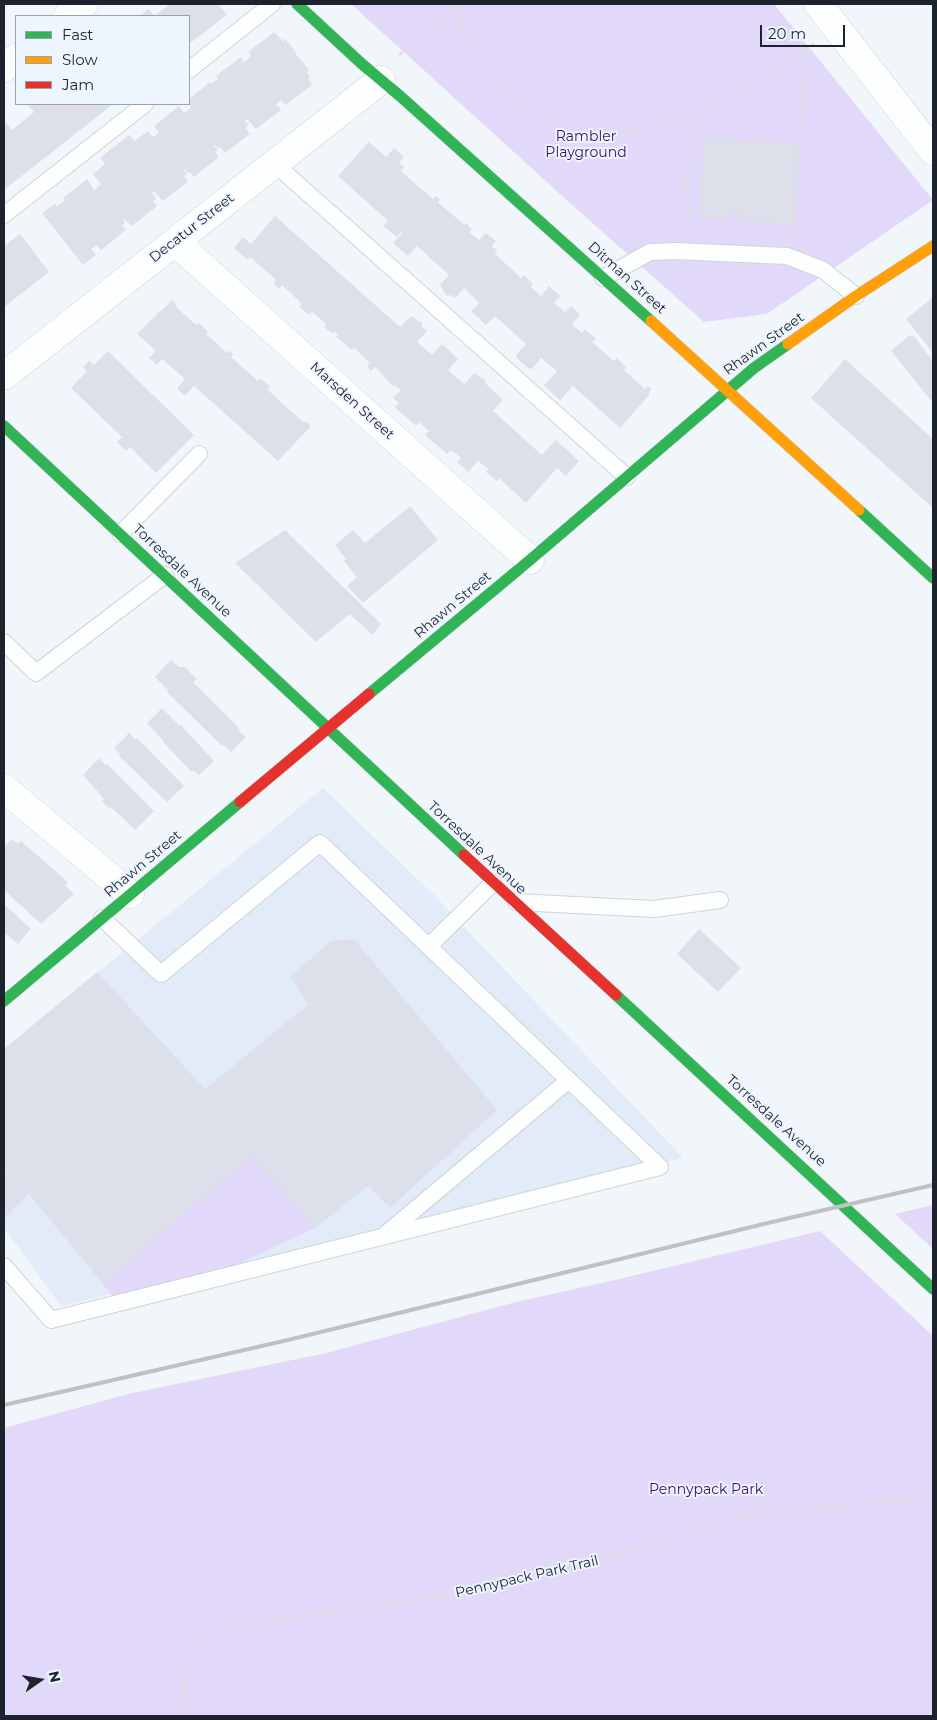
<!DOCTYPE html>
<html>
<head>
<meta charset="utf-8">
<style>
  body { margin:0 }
  #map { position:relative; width:937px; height:1720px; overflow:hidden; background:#f1f6fb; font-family:Montserrat,sans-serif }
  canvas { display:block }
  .frame { position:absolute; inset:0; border:5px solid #1d232c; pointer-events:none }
  .legend { position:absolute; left:15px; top:15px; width:175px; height:90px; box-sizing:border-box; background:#edf5ff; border:1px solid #9aa1ab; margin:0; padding:6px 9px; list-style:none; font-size:15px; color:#1d232c }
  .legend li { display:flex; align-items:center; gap:10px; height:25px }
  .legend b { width:25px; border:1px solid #9aa1ab }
  .north { position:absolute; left:15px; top:1655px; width:50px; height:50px; -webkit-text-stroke:4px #edf5ff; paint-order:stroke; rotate:77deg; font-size:14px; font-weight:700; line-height:20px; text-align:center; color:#1d232c }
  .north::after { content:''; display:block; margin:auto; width:18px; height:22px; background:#1d232c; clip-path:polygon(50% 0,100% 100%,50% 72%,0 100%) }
  .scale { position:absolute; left:760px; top:25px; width:85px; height:22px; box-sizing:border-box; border:2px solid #1d232c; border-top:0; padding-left:6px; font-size:15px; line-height:18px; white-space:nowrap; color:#1d232c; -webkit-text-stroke:4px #edf5ff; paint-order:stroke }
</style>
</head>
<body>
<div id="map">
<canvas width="937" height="1720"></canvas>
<div class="frame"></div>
<ul class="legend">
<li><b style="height:6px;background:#30b455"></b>Fast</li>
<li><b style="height:6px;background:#ff9f0a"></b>Slow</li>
<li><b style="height:6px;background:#e5322d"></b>Jam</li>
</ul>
<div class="north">N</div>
<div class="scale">20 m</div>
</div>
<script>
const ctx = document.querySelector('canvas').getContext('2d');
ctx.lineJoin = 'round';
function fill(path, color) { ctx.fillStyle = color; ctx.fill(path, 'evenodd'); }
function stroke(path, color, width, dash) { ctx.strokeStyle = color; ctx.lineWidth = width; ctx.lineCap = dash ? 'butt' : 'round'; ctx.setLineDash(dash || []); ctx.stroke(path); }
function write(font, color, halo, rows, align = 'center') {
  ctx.font = font + ' Montserrat,sans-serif'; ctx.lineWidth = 4; ctx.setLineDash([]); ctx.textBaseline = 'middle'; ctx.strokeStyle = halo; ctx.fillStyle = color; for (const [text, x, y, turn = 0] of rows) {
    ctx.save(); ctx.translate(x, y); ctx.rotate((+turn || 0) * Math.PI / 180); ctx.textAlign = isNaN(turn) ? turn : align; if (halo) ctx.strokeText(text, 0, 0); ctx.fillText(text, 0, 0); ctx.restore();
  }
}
fill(new Path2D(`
  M323 788 434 895 683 1158 61 1306 4 1228V1049Z`), '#e2ecf9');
fill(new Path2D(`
  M351 4H774L933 200 767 314 704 322 570 203Z
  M252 1156 315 1228 173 1294 120 1306 103 1284Z
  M933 1205V1249L895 1214Z
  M820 1231 933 1336V1716H4V1428L128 1394 326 1353 516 1302 615 1280Z`), '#e2d8f9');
fill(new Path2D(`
  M170 4H218L227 15 189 44V16H140L149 9 154 16Z
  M274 32 283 41 285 39 296 52 295 53 309 70 307 72 310 77 308 79 312 85 286 105 281 100 276 104 281 110 256 129 247 119 245 121 249 125 245 128 250 134 225 153 220 147 218 149 216 145 214 146 218 150 215 152 219 157 194 177 190 172 188 173 185 169 184 170 187 174 184 176 188 182 163 201 154 192 152 193 156 199 153 201 157 206 132 226 123 218 125 223 122 225 126 230 101 250 97 245 91 249 96 255 83 265 42 213 55 204 57 206 60 204 64 201 63 198 87 179 94 190 98 187 101 184 93 174 105 164 100 158 129 135 135 141 148 131 153 137 159 133 154 126 179 106 184 113 188 110 191 108 189 104V99L210 82 211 84 218 79 216 76 241 57 244 62 251 56 248 52Z
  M30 104H113L4 190V120L12 130 34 112 28 105Z
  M704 137 733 139V142H743L744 140 800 144 793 225 738 221 739 215 728 214V220L698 218Z
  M369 142 386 157 394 148 404 157 399 163 404 167 401 171 433 199 436 196 440 200 438 203 465 225 466 223 472 229 469 232 479 240 486 233 496 241 492 246 497 251 495 254 521 278 524 275 533 284 531 287 541 296 549 286 560 296 554 303 565 312 571 306 580 315 572 324 582 333 585 329 591 334 596 339 592 342 614 361 617 358 626 367 624 370 645 389 648 386 652 389 649 392 650 394 620 428 573 386 560 401 544 385 557 371 541 358 532 369 528 368 518 359 516 355 526 344 495 316 486 325 471 311 479 303 464 288 455 298 451 295 447 296 440 285 449 275 417 246 408 256 393 243 402 233 401 232 397 237 383 226 388 221 338 176Z
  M275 216 400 327 411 316 422 323V327L427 331 417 342 432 355 442 344 458 359 448 370 464 384 474 373 485 380V383L503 400 493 411 542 455 556 440 579 461 566 476 557 468 526 503 499 478 497 481 492 477 486 472 488 469 478 461 468 472 457 462 461 458 451 450 447 454 425 435 429 431 424 427 419 422 416 426 395 407 399 403 393 398 401 390 395 385 394 387 375 367 371 371 367 366 370 363 354 348 352 350 336 337 338 335 334 331 332 333 324 327 326 324 312 312 309 315 299 307 302 304 292 294 282 285 279 289 274 284 276 280 250 257 248 260 234 248 243 237 251 244Z
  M20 234 49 272 4 307V246Z
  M933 297V353L906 319Z
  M172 300 177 305 175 306 196 325 198 323 203 327 208 332 206 334 227 353 230 351 233 354 231 357 258 381 260 378 270 387 268 390 304 423 306 421 311 426 278 461 194 386 185 396 177 389 185 379 162 359 157 365 149 358 155 352 154 349 137 334Z
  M910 335 912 337 913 335 933 361V403L891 351Z
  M108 351 194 435 156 473 130 447 126 451 117 442 122 437 71 388 87 371 83 367 89 361 94 365Z
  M845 359 933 439V508L811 398Z
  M410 506 438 540 363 603 347 586 357 577 344 561 346 559 335 545 353 530 365 543Z
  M285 530 381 624 372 635 350 614 316 642 235 563Z
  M171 660 179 667H185L197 679 193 682 240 729 238 730 246 737 231 752 224 745 222 746 167 692 169 691 155 677Z
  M162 708 179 725 180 724 214 761 199 775 193 770 192 772 163 742 164 741 147 723Z
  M129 733 136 740 137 738 184 786 167 802 119 756 121 755 114 748Z
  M99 758 105 765 106 763 154 811 135 830 111 807 110 809 102 801 104 799 83 775Z
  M12 839 18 844 21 841 68 882 65 885 74 894 41 924 4 890V847Z
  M4 904 31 929 18 944 4 932Z
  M699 929 741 968 718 992 677 954Z
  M354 939 497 1110 390 1208 368 1186 315 1228 252 1156 103 1284 29 1194 4 1218V1173L6 1171 4 1167V1049L97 972 205 1089 309 1004 290 977 331 941Z`), '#dde0eb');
const lane = new Path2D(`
  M189 70 272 4
  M275 164 627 477
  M4 215 145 104
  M603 278 650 252 675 251 787 256 823 270 856 296
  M120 534 199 454
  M4 642 36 673 165 575
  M516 902 654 909 720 900
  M429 946 493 883
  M387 1233 569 1080
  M4 1266 51 1320 660 1167 320 843 161 974 102 918`);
const street = new Path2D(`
  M818 4 933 151
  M68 16 84 4
  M4 68 16 58
  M175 242 530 560
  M4 376 381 80
  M4 788 130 894`);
const fast = new Path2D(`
  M297 4 362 64 400 96 651 321
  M4 426 464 855
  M859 510 933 578
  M369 694 530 560 754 368 788 344
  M616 995 933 1289
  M4 1001 240 802`);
const slow = new Path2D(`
  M651 321 859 510
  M788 344 856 296 933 246`);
const jam = new Path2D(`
  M240 802 369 694
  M464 855 616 995`);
stroke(lane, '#ced4db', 18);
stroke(street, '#ced4db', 29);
stroke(fast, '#ced4db', 12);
stroke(slow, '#ced4db', 12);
stroke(jam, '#ced4db', 12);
stroke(new Path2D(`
  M455 9 476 53 519 100 577 143 680 120 707 109 761 80 806 51
  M399 55 462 4
  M680 120 683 132 694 136
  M691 229 685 171 694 164V136L703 124 707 109
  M793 235 806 51 814 44
  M181 1716 187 1656 203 1637 238 1625 481 1591 617 1555 683 1535 718 1522 763 1512 933 1498`), '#dee1e2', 3, [4, 4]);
stroke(lane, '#fdfefe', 16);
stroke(street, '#fdfefe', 28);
stroke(fast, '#30b455', 11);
stroke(slow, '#ff9f0a', 11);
stroke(jam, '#e5322d', 11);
stroke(new Path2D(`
  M4 1405 288 1340 772 1222 933 1185`), '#c0c1c3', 4);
write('14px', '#3c0e63', '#edf5ff', [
  ["Rambler",586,137],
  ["Playground",586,153],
  ["Pennypack Park",706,1490]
]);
write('14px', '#1d232c', '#edf5ff', [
  ["Decatur Street",192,228,-38],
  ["Ditman Street",627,278,42],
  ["Rhawn Street",764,344,-36],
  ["Marsden Street",352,401,42],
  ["Torresdale Avenue",182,571,43],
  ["Rhawn Street",453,605,-40],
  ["Torresdale Avenue",477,848,43],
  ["Rhawn Street",143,864,-40],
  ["Torresdale Avenue",776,1121,42],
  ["Pennypack Park Trail",527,1577,-13]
]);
</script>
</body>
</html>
